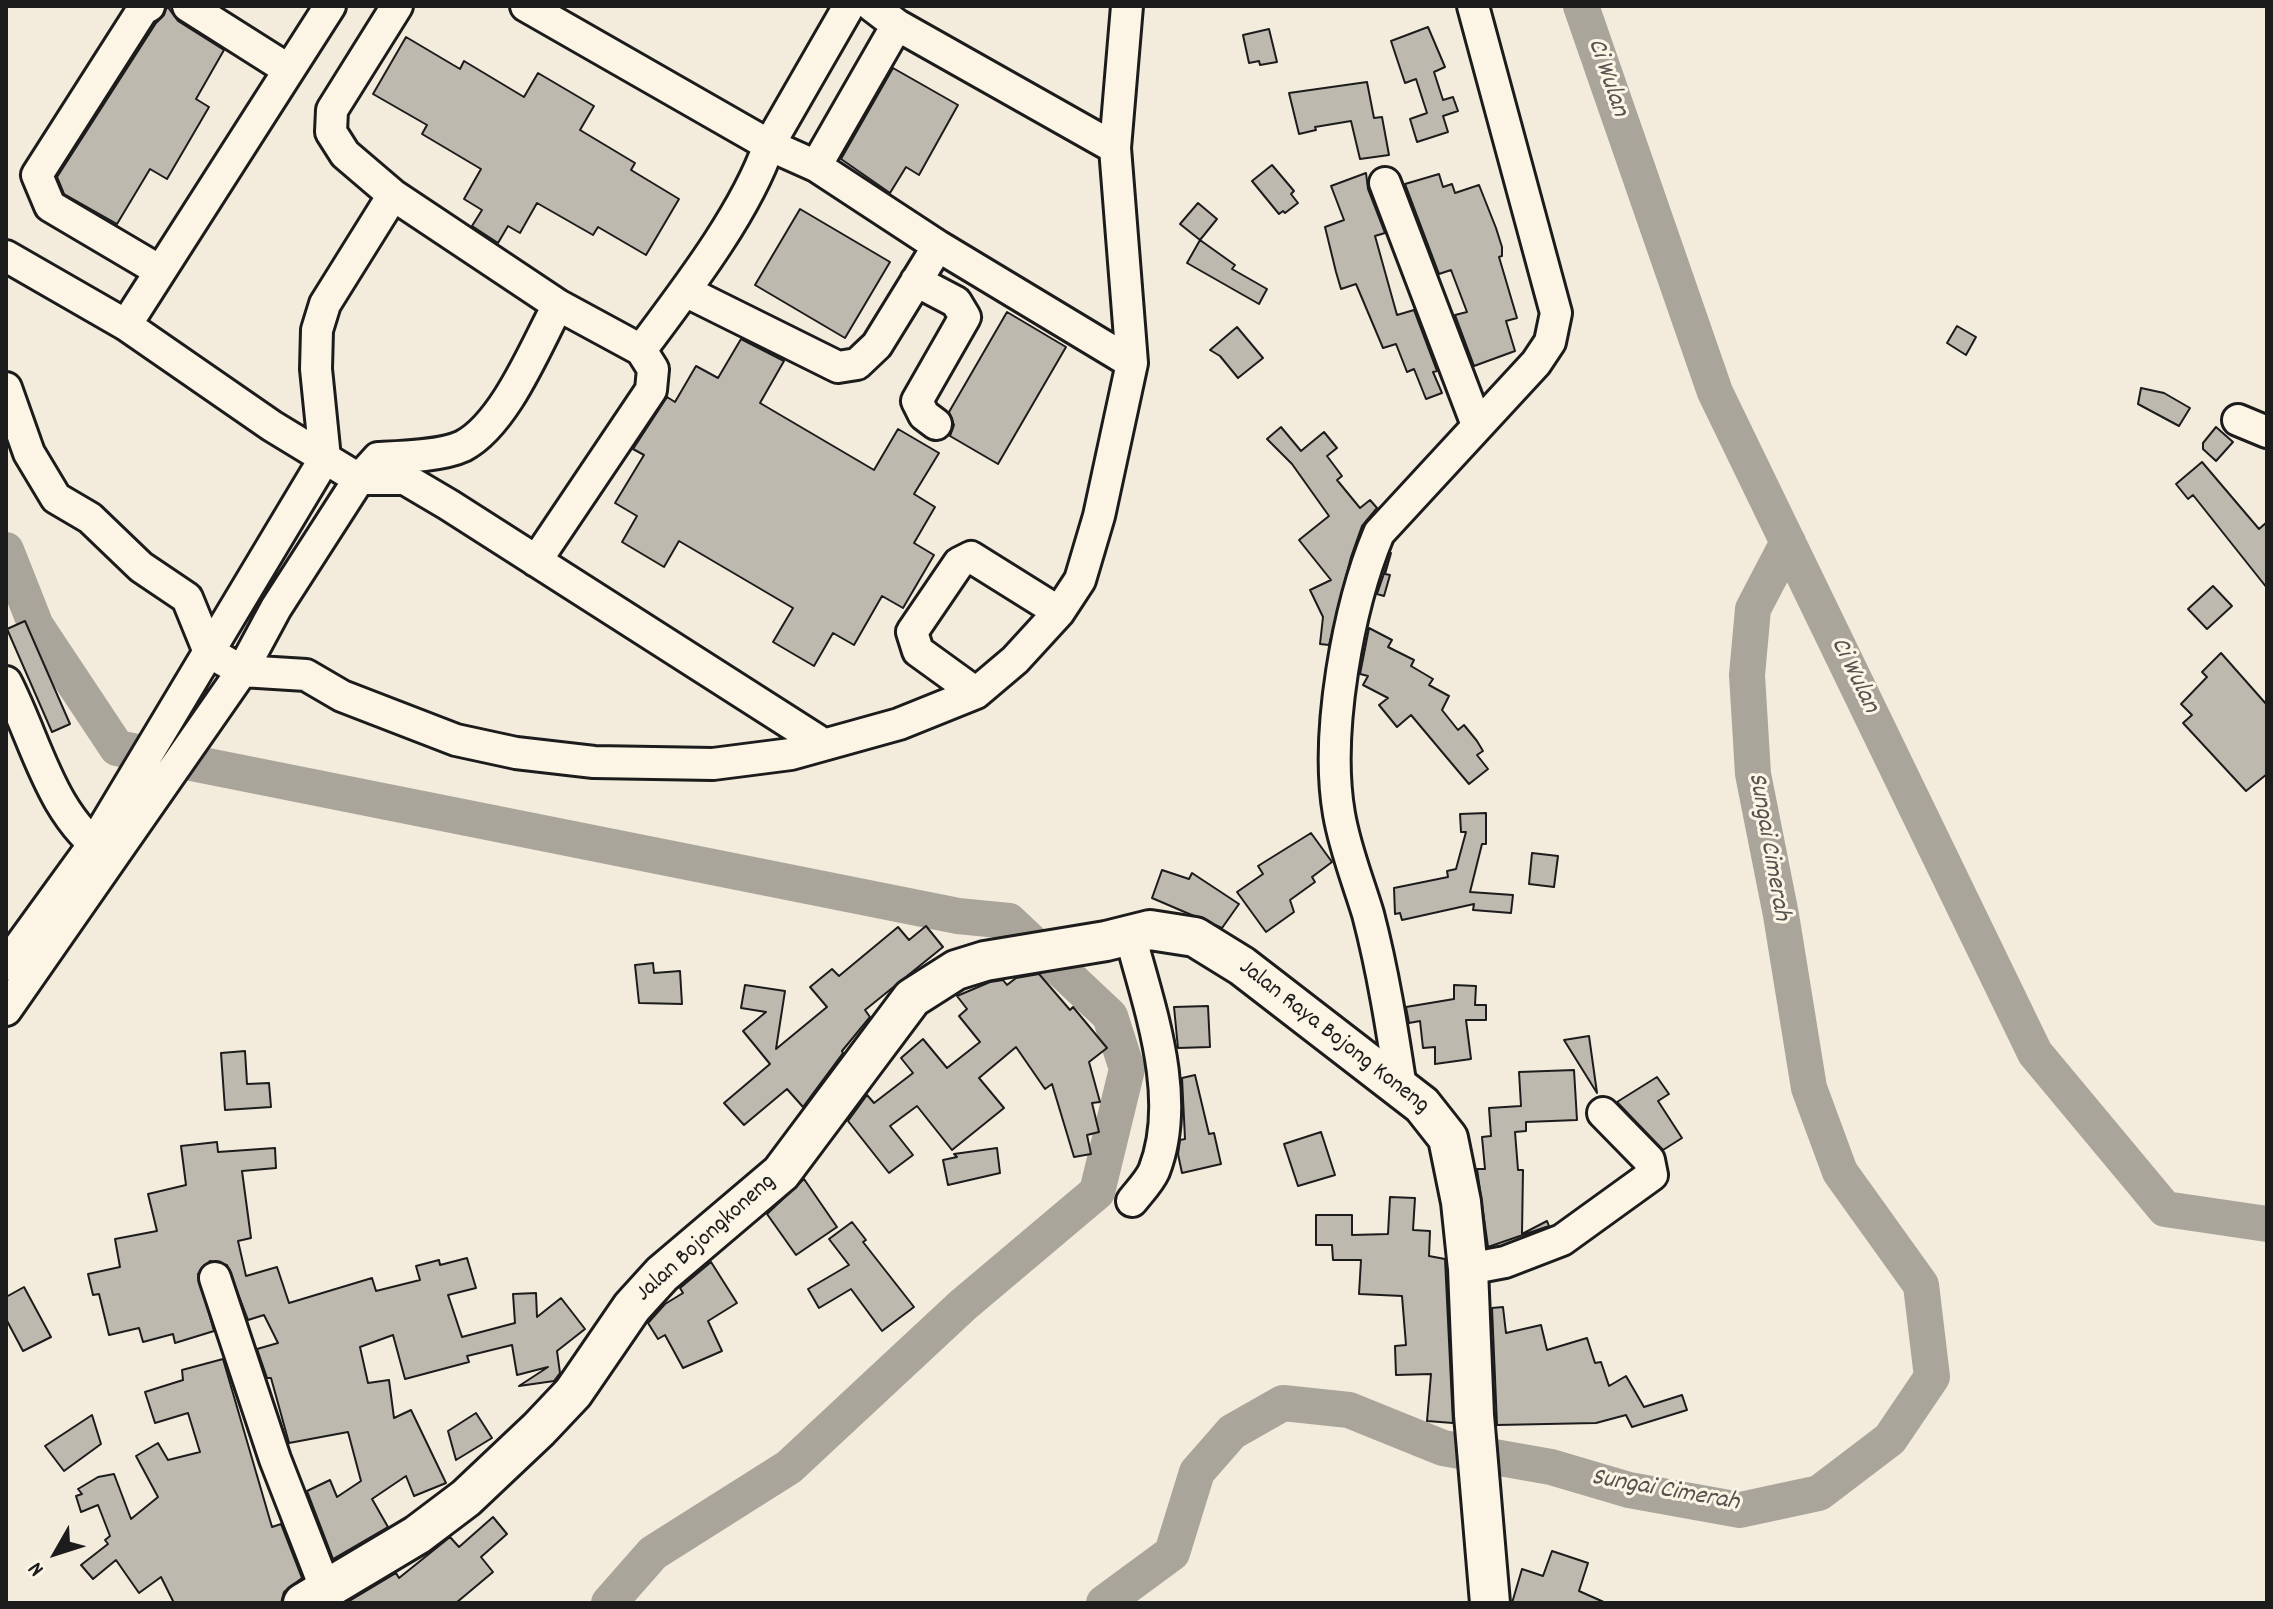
<!DOCTYPE html>
<html>
<head>
<meta charset="utf-8">
<style>
  body { margin:0 }
  #map { position:relative; width:2273px; height:1609px; overflow:hidden; background:#f3ecdd; font-family:Dekko,sans-serif }
  canvas { display:block }
  .frame { position:absolute; inset:0; border:8px solid #1c1c1c; pointer-events:none }
  .north { position:absolute; left:16px; top:1513px; width:80px; height:80px; -webkit-text-stroke:6px #fcf5e5; paint-order:stroke; rotate:231deg; font-size:22px; font-weight:700; line-height:32px; text-align:center; color:#1c1c1c }
  .north::after { content:''; display:block; margin:auto; width:28px; height:36px; background:#1c1c1c; clip-path:polygon(50% 0,100% 100%,50% 72%,0 100%) }
</style>
</head>
<body>
<div id="map">
<canvas width="2273" height="1609"></canvas>
<div class="frame"></div>
<div class="north">N</div>
</div>
<script>
const ctx = document.querySelector('canvas').getContext('2d');
ctx.lineJoin = 'round';
function stroke(path, color, width, dash) { ctx.strokeStyle = color; ctx.lineWidth = width; ctx.lineCap = dash ? 'butt' : 'round'; ctx.setLineDash(dash || []); ctx.stroke(path); }
function fill(path, color) { ctx.fillStyle = color; ctx.fill(path, 'evenodd'); }
function write(font, color, halo, rows, align = 'center') {
  ctx.font = font + ' Dekko,sans-serif'; ctx.lineWidth = 6; ctx.setLineDash([]); ctx.textBaseline = 'middle'; ctx.strokeStyle = halo; ctx.fillStyle = color; for (const [text, x, y, turn = 0] of rows) {
    ctx.save(); ctx.translate(x, y); ctx.rotate((+turn || 0) * Math.PI / 180); ctx.textAlign = isNaN(turn) ? turn : align; if (halo) ctx.strokeText(text, 0, 0); ctx.fillText(text, 0, 0); ctx.restore();
  }
}
stroke(new Path2D(`
  M1581 6 1715 392 2035 1053 2165 1209 2267 1224
  M6 550 36 626 117 748 958 916 1009 921 1110 1016 1127 1069 1097 1192 963 1305 789 1467 653 1553 609 1603
  M1104 1603 1172 1553 1197 1472 1232 1432 1283 1403 1349 1410 1443 1448 1551 1467 1629 1490 1740 1510 1819 1493 1890 1439 1932 1377 1921 1285 1840 1172 1809 1088 1781 915 1753 774 1747 675 1753 609 1788 542`), '#aaa59b', 36);
const building = new Path2D(`
  M167 6 178 21 224 50 196 99 209 107 167 179 150 169 117 224 64 194 57 177 156 23 164 15Z
  M1428 27 1445 67 1434 72 1443 100 1453 97 1458 111 1443 116 1448 132 1417 142 1410 119 1427 113 1416 79 1405 83 1391 41Z
  M1269 29 1277 62 1260 65 1259 61 1249 63 1243 35Z
  M406 37 460 69 464 61 524 97 538 73 594 106 580 130 635 163 631 170 679 199 646 255 598 227 593 235 537 203 520 233 508 226 498 243 472 226 482 210 464 199 481 169 422 134 427 125 373 94Z
  M893 68 958 105 919 175 906 167 890 193 841 159Z
  M1367 82 1374 118 1382 117 1389 155 1360 159 1351 121 1315 127 1316 130 1299 134 1289 93Z
  M1272 165 1294 191 1291 194 1298 203 1285 213 1283 211 1279 214 1252 181Z
  M1366 173 1368 189 1385 233 1375 236 1397 315 1414 310 1437 371 1433 372 1442 393 1426 399 1414 369 1407 372 1396 344 1383 348 1356 284 1341 289 1336 272 1325 227 1344 220 1331 186Z
  M1439 174 1443 187 1452 184 1455 193 1479 185 1496 228 1502 247V256L1499 257 1517 318 1506 321 1515 351 1474 366 1455 315 1467 312 1451 270 1439 274 1405 184Z
  M1198 203 1217 219 1200 240 1235 265 1232 269 1267 289 1259 304 1187 263 1200 240 1180 224Z
  M800 209 890 262 845 338 755 285Z
  M1007 312 1066 347 998 464 950 436 954 425 949 412Z
  M1957 326 1976 337 1966 355 1947 343Z
  M1237 327 1263 358 1238 378 1220 356 1210 350Z
  M741 339 784 361 760 403 874 470 898 429 939 453 914 494 935 507 914 543 934 555 903 608 882 596 854 645 833 633 814 666 773 642 793 608 679 541 664 567 622 542 637 516 615 503 644 455 633 449 667 397 675 402 696 366 718 378Z
  M2141 388 2164 393 2190 408 2179 426 2138 404Z
  M1281 427 1301 451 1324 432 1337 448 1327 456 1342 476 1337 480 1360 508 1370 500 1377 508 1362 526 1351 557 1329 645 1320 644 1323 617 1310 590 1331 580 1299 540 1329 516 1292 464 1267 439Z
  M2216 427 2233 442 2216 461 2203 449V443Z
  M2202 462 2259 529 2267 522V588L2193 495 2188 499 2176 484Z
  M1391 553 1385 574 1390 575 1384 596 1377 594Z
  M2213 586 2232 606 2207 629 2188 609Z
  M25 621 70 724 52 732 7 629Z
  M1369 628 1392 640 1388 647 1414 660 1411 666 1433 679 1429 685 1449 696 1442 710 1458 730 1464 725 1477 741 1483 751 1477 755 1488 769 1469 784 1411 715 1397 727 1379 705 1388 698 1363 685 1368 676 1360 674Z
  M2221 653 2267 705V774L2246 791 2183 723 2192 715 2181 704 2207 677 2202 672Z
  M1486 813V844H1482L1470 892 1513 895 1511 913 1473 910 1474 904 1402 920 1400 913 1395 914 1394 888 1448 877 1447 871 1456 869 1466 832H1461L1460 814Z
  M1311 833 1332 862 1312 877 1315 882 1290 900 1294 912 1266 932 1237 892 1263 874 1258 866Z
  M1532 853 1558 856 1554 887 1529 884Z
  M1162 870 1189 879 1192 873 1239 904 1222 928 1152 898Z
  M926 926 943 947 865 1010 870 1017 842 1051 843 1053 803 1107 787 1089 744 1125 724 1103 770 1064 743 1031 766 1012 741 1008 745 985 785 991 776 1049 827 1007 810 987 832 969 839 976 898 927 909 940Z
  M653 963 654 973 680 971 682 1004 639 1003 635 965Z
  M1039 974 1070 1010 1073 1007 1107 1048 1089 1062 1100 1102 1092 1103 1099 1132 1087 1135 1091 1154 1074 1157 1052 1084 1045 1089 1016 1047 979 1078 1004 1108 952 1150 917 1106 890 1126 913 1155 889 1173 848 1121 867 1095 874 1103 913 1073 901 1058 923 1039 947 1068 980 1042 959 1016 967 1009 957 996 990 982 1003 980 1007 985 1016 978Z
  M1454 985 1476 986 1475 1005H1486V1020H1466L1471 1059 1435 1064V1047L1423 1048 1420 1021 1409 1023 1406 1007 1454 999Z
  M1208 1006 1210 1047 1178 1048 1174 1007Z
  M1589 1036 1597 1093 1564 1040Z
  M245 1051 247 1084 269 1083 271 1107 225 1110 221 1053Z
  M1574 1070 1577 1120 1526 1122V1131L1515 1132 1518 1170H1523L1522 1234 1547 1221 1549 1226 1488 1247 1477 1169H1485L1482 1137 1491 1136 1489 1108 1521 1106 1519 1072Z
  M1195 1075 1209 1134 1214 1133 1221 1164 1182 1173 1178 1154 1180 1140 1185 1139 1182 1078Z
  M1657 1077 1669 1094 1658 1101 1682 1138 1663 1150 1617 1102Z
  M1321 1132 1335 1175 1298 1186 1284 1144Z
  M217 1142 218 1152 275 1148 276 1168 242 1171 251 1238 238 1241 246 1276 277 1267 289 1303 372 1278 376 1291 420 1280 416 1266 439 1260 440 1265 467 1258 476 1288 448 1295 462 1337 515 1323 513 1294 536 1293 537 1317 561 1298 585 1329 557 1351 560 1373 554 1381 519 1386 548 1367 517 1375 512 1345 467 1356 469 1362 405 1379 393 1335 360 1347 368 1383 389 1380 394 1418 411 1410 446 1483 414 1496 406 1476 372 1499 388 1527 333 1559 307 1491 330 1480 337 1497 361 1481 348 1432 289 1443 271 1378H267L257 1349 278 1343 264 1315 248 1320 227 1265 210 1261 198 1274 214 1331 175 1343 173 1334 143 1342 139 1328 109 1335 99 1294 93 1295 88 1274 120 1267 115 1239 157 1231 148 1194 186 1185 181 1146Z
  M997 1148 1000 1173 948 1185 943 1160 957 1157 954 1154Z
  M804 1179 837 1227 796 1255 767 1214Z
  M1390 1197 1415 1198 1413 1230 1430 1231 1429 1256 1445 1259 1453 1423 1427 1421 1431 1374 1396 1375 1395 1346 1406 1345 1402 1296 1359 1294 1361 1260H1333L1332 1245H1316V1215H1352V1235L1388 1234Z
  M852 1222 866 1240 863 1242 914 1307 882 1331 851 1289 819 1308 808 1289 849 1265 829 1239Z
  M711 1262 737 1303 708 1321 722 1351 683 1368 665 1335 658 1339 648 1323 665 1304 683 1293 680 1288Z
  M24 1287 51 1337 23 1351 6 1319V1297Z
  M1503 1307 1506 1333 1541 1325 1547 1350 1587 1338 1595 1363 1601 1362 1609 1386 1626 1376 1644 1407 1682 1395 1687 1410 1632 1427 1626 1415 1596 1423 1497 1425 1492 1308Z
  M223 1359 272 1527 281 1524 302 1578 284 1592 281 1603H174L161 1577 139 1593 116 1560 93 1579 81 1565 108 1544 105 1540 110 1536 98 1505 81 1512 76 1496 82 1494 78 1489 98 1477 114 1474 131 1519 158 1497 136 1456 158 1443 168 1460 200 1452 188 1413 155 1423 145 1392 183 1380 182 1370Z
  M476 1413 492 1438 456 1460 448 1431Z
  M92 1415 101 1444 64 1471 45 1446Z
  M493 1517 507 1534 481 1557 493 1572 456 1603H346L396 1573 399 1578 450 1537 459 1547Z
  M1552 1551 1588 1563 1579 1591 1606 1603H1512L1522 1569 1543 1576Z`);
fill(building, '#beb9ae');
stroke(building, '#1c1c1c', 2);
const minor = new Path2D(`
  M149 6 143 9 37 175 50 206 160 271
  M188 6 289 70
  M397 6 332 110 331 132 345 154 393 195 558 305
  M526 6 769 145 816 166 938 246 1132 363
  M872 6 897 25 1115 148
  M816 166 897 25
  M1385 183 1477 425
  M6 256 126 325 272 426 359 479H405L449 505 823 744
  M916 281 956 302 965 317 917 401 924 415 936 424
  M685 291 838 367 857 364 877 345 938 246
  M126 325 330 6
  M6 388 29 453 56 498 90 518 141 567 187 598 209 652 242 671 306 675 342 696 456 740 516 753 594 762 713 764 791 754 899 724 976 693 1015 660 1059 612 1080 580 1099 516 1132 363 1115 148 1127 6
  M2238 420 2267 432
  M536 561 651 390 653 369 641 350
  M6 682C37 742 50 815 108 855
  M976 693 918 651 912 632 959 563 971 557 1059 612
  M1130 935C1149 1007 1183 1098 1154 1171 1149 1182 1139 1192 1132 1201
  M6 965 93 845 325 458 316 369 317 330 325 304 393 195
  M6 1010 242 671 276 608 359 479 378 458C401 457 442 456 463 446 505 424 536 346 558 305L641 350C685 291 745 214 769 145L849 6
  M1401 1088C1392 1029 1383 971 1368 914 1358 881 1345 849 1339 814 1325 734 1348 607 1379 533L1536 363 1550 342 1556 313 1473 6
  M1468 1269 1505 1262 1562 1240 1652 1175 1649 1160 1603 1113
  M215 1278 275 1459 326 1590`);
const major = new Path2D(`
  M303 1603 417 1535 466 1498 539 1429 573 1393 632 1307 662 1274 781 1173 912 998 956 970 985 961 1106 941 1150 930 1195 937 1242 966 1422 1105 1448 1138 1461 1202 1468 1269 1474 1415 1490 1603`);
stroke(minor, '#1c1c1c', 36);
stroke(major, '#1c1c1c', 44);
stroke(minor, '#fcf5e5', 30);
stroke(major, '#fcf5e5', 38);
write('24px', '#1c1c1c', '#fcf5e5', [
  ["Jalan Raya Bojong Koneng",1333,1038,38],
  ["Jalan Bojongkoneng",707,1239,-42]
]);
write('italic 26px', '#55534f', '#fcf5e5', [
  ["Ci Wulan",1606,78,71],
  ["Ci Wulan",1853,676,64],
  ["Sungai Cimerah",1767,847,80],
  ["Sungai Cimerah",1665,1492,10]
]);
</script>
</body>
</html>
